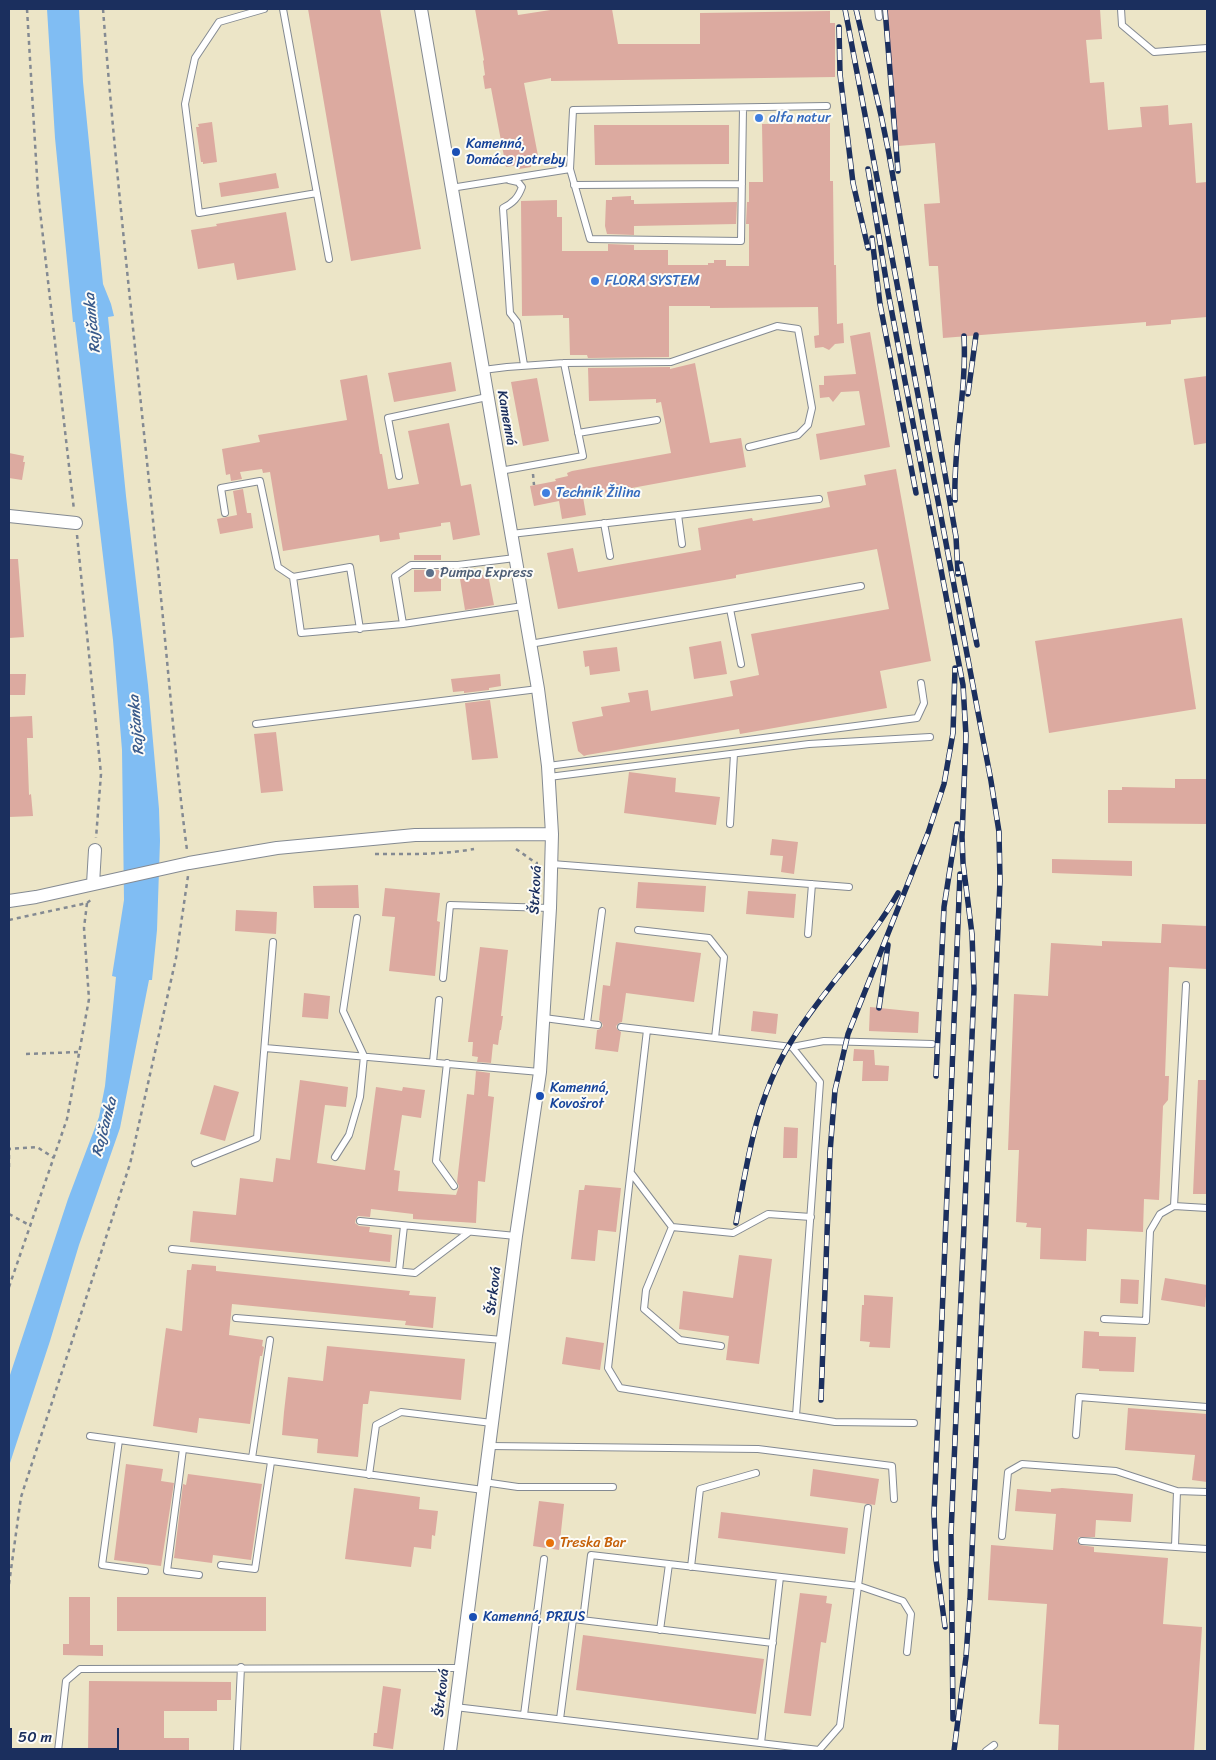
<!DOCTYPE html>
<html>
<head>
<meta charset="utf-8">
<style>
  body { margin:0 }
  #map { position:relative; width:1216px; height:1760px; overflow:hidden; background:#ece5c7; font-family:Sriracha,sans-serif }
  canvas { display:block }
  .frame { position:absolute; inset:0; border:10px solid #1b2f5e; pointer-events:none }
  .scale { position:absolute; left:10px; top:1728px; width:109px; height:22px; box-sizing:border-box; border:2px solid #1b2f5e; border-top:0; padding-left:6px; font-size:15px; line-height:18px; white-space:nowrap; color:#1b2f5e; -webkit-text-stroke:4px #fdfcf7; paint-order:stroke }
</style>
</head>
<body>
<div id="map">
<canvas width="1216" height="1760"></canvas>
<div class="frame"></div>
<div class="scale">50 m</div>
</div>
<script>
const ctx = document.querySelector('canvas').getContext('2d');
ctx.lineJoin = 'round';
function fill(path, color) { ctx.fillStyle = color; ctx.fill(path, 'evenodd'); }
function stroke(path, color, width, dash) { ctx.strokeStyle = color; ctx.lineWidth = width; ctx.lineCap = dash ? 'butt' : 'round'; ctx.setLineDash(dash || []); ctx.stroke(path); }
function write(font, color, halo, rows, align = 'center') {
  ctx.font = font + ' Sriracha,sans-serif'; ctx.lineWidth = 4; ctx.setLineDash([]); ctx.textBaseline = 'middle'; ctx.strokeStyle = halo; ctx.fillStyle = color; for (const [text, x, y, turn = 0] of rows) {
    ctx.save(); ctx.translate(x, y); ctx.rotate((+turn || 0) * Math.PI / 180); ctx.textAlign = isNaN(turn) ? turn : align; if (halo) ctx.strokeText(text, 0, 0); ctx.fillText(text, 0, 0); ctx.restore();
  }
}
fill(new Path2D(`
  M47 9H79L83 82 103 284 111 304 114 316 108 317 126 496 148 685 159 809 160 841 157 930 152 980H149L120 1128 79 1245 50 1341 9 1466V1378L68 1199 99 1117 105 1086 116 977 112 976 124 900 122 750 113 640 75 322H73L55 138Z`), '#80bdf3');
fill(new Path2D(`
  M308 9H380L421 249 351 261Z
  M475 9H517L518 15 557 9H612L618 44H700V13L830 11V23H835V77L551 81V78L524 83 539 161 531 163V167L519 169 518 165 506 167 491 88 485 89 483 76 485 75 483 61 484 60Z
  M887 9H1100L1102 39 1086 40 1090 83 1104 82 1108 130 1142 127 1140 107 1158 106 1168 105 1169 125 1192 123 1196 183 1207 182V317L1171 320V324L1146 326V322L943 338 938 266H929L924 204 940 203 935 143 898 146Z
  M212 122 217 162 203 164V162H201L196 127H199L198 124Z
  M830 123V181H833L834 265H836L837 324 843 323 844 343 835 344 829 350 823 347 815 348 814 336 819 335 818 307 710 308V306H669V357L588 358 587 355H570L569 318H563V315L522 316 521 201 557 200V217H562V251H608V244L634 245V250H668V265H708V263H714V260H726V266H749V224H746L747 202H749V182H763L762 124Z
  M594 125H729V164L595 165Z
  M276 173 279 188 221 197 219 183Z
  M631 196V200H634V204L737 202 736 224 634 226V235L607 234 605 226 606 200H612V197Z
  M286 212 296 270 237 280 234 263 198 269 191 230 217 226 216 224Z
  M870 332 890 447 820 460 816 434 865 425 859 391 841 392 833 402 829 397 820 398 819 385H824V376L856 374 850 336Z
  M451 362 456 391 394 402 388 373Z
  M695 363 710 443 741 438 746 467 583 497 586 515 562 519 559 501 534 506 530 486 556 481 555 479 568 476 567 473 572 471 671 453 661 402 656 403V399L589 401 588 368 670 367V369Z
  M367 375 380 454H382L388 489 419 484 408 431 449 423 461 486 471 484 480 535 453 540 450 522 441 523V526L399 533 400 539 380 542 379 535 283 551 270 472 263 473 262 469 240 472 242 479 231 481 230 474 226 475 222 449 260 442 258 435 347 420 340 380Z
  M1207 376V443L1194 445 1184 379Z
  M537 378 549 441 523 446 511 382Z
  M9 453 24 456 23 462H25L22 480 9 478Z
  M896 469 931 661 880 671 887 708 740 734 739 729 587 755 584 756 578 751 572 722 603 716 601 707 630 702 628 693 648 690 651 711 733 696 730 681 759 675 751 634 889 609 877 549 736 575V578L558 609 547 553 573 548 578 572 701 550 698 528 752 518 753 521 830 507 827 492 866 485 864 475Z
  M243 489 247 513H251L253 528 220 534 217 519 237 515 233 491Z
  M414 555H441V560H414Z
  M9 559H18L24 637 9 638Z
  M414 570H441V591L414 592Z
  M488 574 494 605 465 610 460 579Z
  M1182 618 1196 709 1049 733 1035 641Z
  M721 641 727 674 694 679 689 647Z
  M617 647 620 671 590 675 589 666 585 667 583 651Z
  M9 674H26L25 695H9Z
  M500 674 501 686 489 688V690L464 693V691L453 692 451 679Z
  M490 700 498 758 472 760 465 703Z
  M32 716 33 738H27L29 795 31 794 33 816 9 817V717Z
  M276 732 283 791 261 793 254 734Z
  M629 772 676 778 675 792 720 797 716 825 624 813Z
  M1175 779H1207V824L1108 823V790H1122V787L1175 788Z
  M772 839 798 842 794 874 781 872 783 856 770 855Z
  M1052 859 1132 861V876L1052 873Z
  M638 882 706 886 704 912 636 908Z
  M358 885 359 908H314L313 886Z
  M385 888 440 893 437 921 440 922 435 976 389 971 395 917 382 916Z
  M748 891 796 894 794 918 746 914Z
  M236 910 277 912 276 934 235 931Z
  M1162 924 1207 926V969L1169 967 1165 1076H1169L1168 1100 1163 1106 1159 1200 1144 1199 1143 1232 1087 1229 1086 1261 1040 1259 1041 1228 1026 1227 1027 1223 1016 1222 1019 1150H1008L1014 994 1048 996 1051 943 1102 946V941L1161 943Z
  M616 942 701 953 694 1002 626 993 622 1022 619 1023 616 1026 617 1029 621 1032 618 1052 595 1049 597 1030 600 1029 603 1026 602 1023 599 1020 603 985 610 986Z
  M480 947 508 950 501 1016H503L501 1030H500L498 1045 493 1044 491 1063 477 1062 478 1057 472 1056 473 1042H468Z
  M304 993 330 996 328 1019 302 1017Z
  M870 1007 919 1012 918 1033 869 1031Z
  M753 1011 778 1014 776 1034 751 1031Z
  M854 1049 874 1050 875 1065 889 1066 888 1081H862L863 1061H853Z
  M476 1071 490 1073 488 1096 494 1097 485 1182 478 1181 476 1223 413 1219V1214L371 1209 370 1217 358 1216 356 1219 355 1223 359 1226 370 1227 369 1232 392 1235 390 1262 190 1242 193 1211 236 1215 240 1178 273 1182 276 1158 290 1160 300 1080 348 1087 346 1107 325 1105 317 1163 365 1170 376 1087 402 1091 403 1087 425 1090 421 1118 402 1115 394 1170 400 1171 398 1191 456 1195 459 1186 457 1182 467 1094 474 1095Z
  M1198 1080H1207V1194H1193Z
  M214 1085 239 1092 225 1141 200 1134Z
  M784 1127 798 1128 797 1158H783Z
  M585 1185 621 1188 616 1232 598 1230 595 1261 571 1259 579 1190H584Z
  M739 1255 772 1259 759 1364 726 1360 729 1336 679 1329 683 1291 733 1298Z
  M192 1264 216 1266V1271L410 1291 409 1295 436 1297 433 1328 405 1325 406 1321 232 1304 229 1335 263 1340 262 1346 264 1347 262 1356H260L250 1424 199 1418 197 1433 153 1426 166 1328 182 1331 187 1270H191Z
  M1165 1278 1207 1285 1205 1307 1161 1300Z
  M1121 1279 1139 1280 1138 1304 1120 1303Z
  M864 1295 893 1297 890 1348 869 1347 870 1342 860 1341 862 1305H864Z
  M1084 1331 1099 1332V1336L1136 1337 1134 1372 1099 1371V1369L1082 1368Z
  M566 1337 604 1343 600 1370 562 1364Z
  M327 1346 465 1359 461 1400 370 1391 368 1404H363L358 1457 317 1453 318 1439 282 1435 284 1412 288 1377 323 1381Z
  M1128 1408 1207 1414V1482L1192 1480 1195 1455 1125 1450Z
  M126 1464 163 1469 161 1481 174 1483 161 1566 114 1560Z
  M813 1469 879 1479 875 1505 810 1496Z
  M188 1474 262 1484 251 1560 213 1555 212 1563 174 1558 183 1484 186 1485Z
  M354 1488 420 1497 419 1509 438 1511 435 1536 432 1535 431 1549 414 1547 411 1567 345 1559Z
  M1062 1488 1133 1494 1131 1522 1096 1520 1095 1537H1079L1077 1541 1080 1545 1094 1547V1552L1168 1558 1163 1624 1202 1627 1194 1751H1058L1059 1725 1039 1724 1047 1604 988 1600 991 1545 1053 1550 1056 1514 1015 1511 1017 1489 1051 1492V1489Z
  M539 1501 564 1504 559 1550 533 1546Z
  M721 1512 848 1528 845 1554 718 1538Z
  M800 1593 827 1596 826 1603 832 1604 826 1643 821 1642 811 1716 784 1713Z
  M69 1597H90V1645H103V1656L63 1655V1644H69Z
  M117 1597H266V1631H117Z
  M583 1635 764 1659 756 1714 576 1690Z
  M89 1681 231 1682V1700H217V1711H164V1738H189V1751H88Z
  M383 1686 401 1689 393 1749 373 1746 374 1733H377Z`), '#dcaaa0');
const service = new Path2D(`
  M264 9 219 22 195 58 185 104 199 213 317 193
  M283 9 329 259
  M878 9 879 17
  M1121 9 1122 25 1154 52 1207 48
  M743 108 741 241 590 239 570 169 573 110 827 106
  M509 180 518 182 522 187C518 198 513 203 503 208L510 313 517 322 524 365
  M574 185 742 184
  M451 188 570 169
  M483 370 507 367 564 363 671 362 777 326 798 329 812 408 808 425 798 435 749 447
  M578 433 657 420
  M500 471 583 456 564 363
  M399 476 388 418 487 397
  M225 513 221 488 260 481 278 567 293 577 301 633 403 624 523 606
  M678 515 682 544
  M604 523 610 556
  M511 534 819 499
  M293 577 350 567 360 629
  M730 609 741 664
  M403 624 395 576 411 565H458L515 558
  M530 644 861 586
  M256 724 538 689
  M548 766 917 718 924 703 921 683
  M549 777 809 744 930 737
  M730 824 734 754
  M552 864 849 887
  M638 930 709 938 724 957 715 1038
  M808 934 812 884
  M443 978 450 905 550 908
  M1186 985 1174 1206 1207 1208
  M544 1018 598 1025
  M587 1023 602 911
  M621 1027 792 1047 824 1041 932 1044
  M647 1030 608 1368 620 1388 835 1422 914 1423
  M792 1047 820 1082 796 1416
  M265 1048 540 1072
  M433 1062 439 1000
  M447 1063 436 1161 454 1186
  M335 1157 349 1135 360 1097 364 1056 343 1011 357 918
  M195 1163 257 1138 273 942
  M631 1173 672 1227 733 1233 768 1214 811 1217
  M360 1221 516 1236
  M672 1227 646 1290 644 1309 680 1340 721 1346
  M172 1249 415 1273 469 1232
  M399 1271 404 1226
  M236 1318 503 1340
  M1104 1319 1146 1321 1150 1231 1160 1214 1174 1206
  M1076 1435 1079 1397 1207 1407
  M90 1436 483 1490
  M119 1440 102 1565 145 1571
  M489 1446 758 1449 892 1466 894 1499
  M183 1449 167 1571 199 1575
  M252 1458 270 1340
  M369 1475 376 1425 401 1412 492 1423
  M484 1482 518 1487H613
  M1002 1536 1008 1472 1022 1464 1116 1471 1177 1491 1207 1492
  M1082 1541 1207 1549
  M1175 1546 1177 1491
  M221 1565 255 1569 271 1462
  M691 1567 700 1489 756 1473
  M583 1620 591 1555 859 1586 903 1601 911 1614 907 1652
  M660 1630 669 1564
  M455 1707 819 1750 840 1726 868 1508
  M524 1715 544 1559
  M560 1719 573 1619 773 1643
  M761 1743 780 1577
  M58 1751 66 1681 80 1669 460 1668
  M237 1751 241 1667
  M986 1751 994 1745`);
const minor = new Path2D(`
  M421 9 538 689 548 766 552 834 550 908 540 1072 516 1236 450 1751
  M9 516 76 523
  M93 884 95 850
  M9 901 36 897 189 863 277 848 415 835 552 834`);
stroke(service, '#848a92', 8);
stroke(minor, '#848a92', 14);
stroke(new Path2D(`
  M27 9 38 193 74 510
  M103 9C117 190 138 370 156 550 167 650 174 751 187 850
  M533 474 534 485
  M77 535 101 774 96 838
  M516 849 536 863H538
  M375 854C408 854 441 855 474 849
  M9 920 87 903 92 899
  M26 1054 80 1052
  M9 1167V1149L37 1147 54 1158
  M9 1214 31 1226
  M9 1287 67 1119 89 999 84 928 87 903
  M9 1584 21 1497 130 1164 176 958 188 876`), '#848a92', 2.5, [4, 4]);
stroke(service, '#fff', 6);
stroke(minor, '#fff', 12);
const rail = new Path2D(`
  M845 9 991 781 999 832 1000 881 970 1599 966 1657 954 1751
  M856 9 881 115 889 154 956 537 958 574
  M885 9 898 171
  M839 27 840 74 853 183 868 248
  M868 169 888 292 963 685 966 736 962 837 963 863 972 934 974 989 951 1534 953 1719
  M872 238 880 304 916 493
  M968 394 976 335
  M955 500C953 445 967 391 964 336
  M961 564 977 645
  M879 1008 888 945
  M936 1076 944 907 957 824
  M736 1223C747 1162 756 1099 789 1045 821 991 867 948 898 893
  M821 1400 830 1152 835 1090 848 1034 928 833 944 784 953 733 955 668
  M945 1627 936 1560 934 1513 960 874`);
stroke(rail, '#1b2f5e', 5.5);
stroke(rail, '#fdfcf7', 4, [11]);
for (const [x, y, r, color] of [
  [759,118,5,"#3f7fe0"],
  [456,152,5,"#1a4fb4"],
  [595,281,5,"#3f7fe0"],
  [546,493,5,"#3f7fe0"],
  [430,573,5,"#5c6f8a"],
  [540,1096,5,"#1a4fb4"],
  [550,1543,5,"#e8710a"],
  [473,1617,5,"#1a4fb4"]
]) { const dot = new Path2D(); dot.arc(x, y, r, 0, 2 * Math.PI); ctx.fillStyle = color; ctx.fill(dot); stroke(dot, '#fdfcf7', 2); }
write('14px', '#366cbe', '#fdfcf7', [
  ["alfa natur",769,118],
  ["FLORA SYSTEM",605,281],
  ["Technik Žilina",556,493]
], 'left');
write('14px', '#164399', '#fdfcf7', [
  ["Kamenná,",466,144],
  ["Domáce potreby",466,160],
  ["Kamenná,",550,1088],
  ["Kovošrot",550,1104],
  ["Kamenná, PRIUS",483,1617]
], 'left');
write('14px', '#1b2f5e', '#fdfcf7', [
  ["Kamenná",506,418,80],
  ["Štrková",536,890,-87],
  ["Štrková",494,1291,-83],
  ["Štrková",442,1693,-83]
]);
write('14px', '#4e5e75', '#fdfcf7', [
  ["Pumpa Express",440,573]
], 'left');
write('14px', '#c56008', '#fdfcf7', [
  ["Treska Bar",560,1543]
], 'left');
write('italic 15px', '#395a8b', '#fdfcf7', [
  ["Rajčanka",93,323,-96],
  ["Rajčanka",137,725,-95],
  ["Rajčanka",105,1127,-75]
]);
</script>
</body>
</html>
